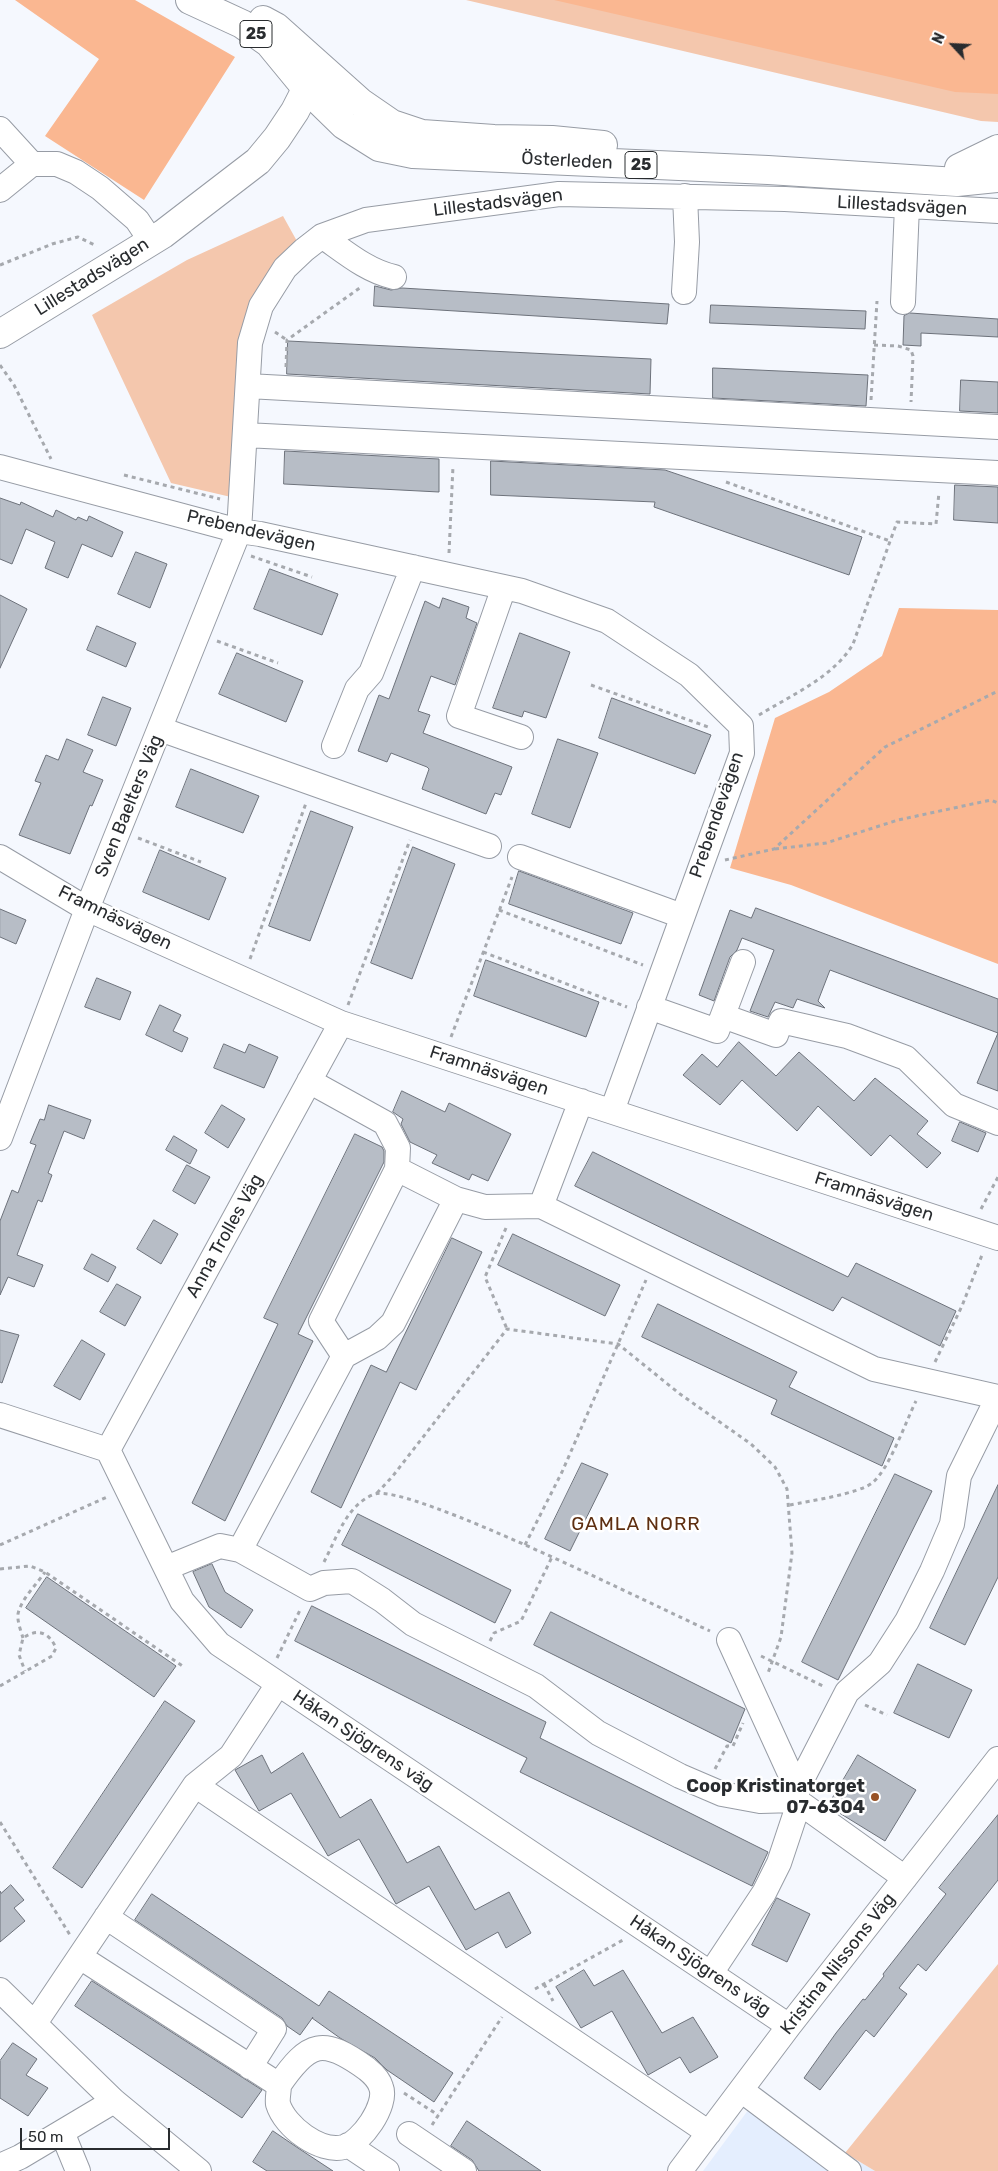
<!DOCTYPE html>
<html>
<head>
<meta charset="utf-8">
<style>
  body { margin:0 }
  #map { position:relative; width:998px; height:2171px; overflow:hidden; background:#f5f8fe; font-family:Rubik,sans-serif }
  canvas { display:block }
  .north { position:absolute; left:928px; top:20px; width:50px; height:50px; -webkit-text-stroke:4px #fff; paint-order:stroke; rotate:295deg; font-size:14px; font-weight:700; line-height:20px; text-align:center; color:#292c2f }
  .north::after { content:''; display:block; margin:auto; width:18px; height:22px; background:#292c2f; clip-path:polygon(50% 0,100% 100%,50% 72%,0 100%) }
  .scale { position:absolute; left:20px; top:2128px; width:150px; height:22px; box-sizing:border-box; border:2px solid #292c2f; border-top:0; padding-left:6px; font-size:15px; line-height:18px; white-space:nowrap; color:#292c2f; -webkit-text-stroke:4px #fff; paint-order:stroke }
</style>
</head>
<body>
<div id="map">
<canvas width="998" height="2171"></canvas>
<div class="north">N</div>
<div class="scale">50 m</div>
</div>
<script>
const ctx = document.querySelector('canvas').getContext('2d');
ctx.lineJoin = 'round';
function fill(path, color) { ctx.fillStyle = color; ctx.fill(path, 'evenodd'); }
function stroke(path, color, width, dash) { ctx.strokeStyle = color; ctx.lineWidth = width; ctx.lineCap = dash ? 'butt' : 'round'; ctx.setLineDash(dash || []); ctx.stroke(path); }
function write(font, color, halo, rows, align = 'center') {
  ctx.font = font + ' Rubik,sans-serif'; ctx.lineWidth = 5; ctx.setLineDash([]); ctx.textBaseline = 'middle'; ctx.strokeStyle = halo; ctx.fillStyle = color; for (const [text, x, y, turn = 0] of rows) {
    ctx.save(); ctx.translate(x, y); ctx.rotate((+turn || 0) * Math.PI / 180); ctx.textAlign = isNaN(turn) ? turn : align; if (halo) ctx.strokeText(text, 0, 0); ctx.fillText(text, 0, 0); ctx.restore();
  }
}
fill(new Path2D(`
  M763 2090 845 2153 875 2171H703Z`), '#e4eefe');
fill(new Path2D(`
  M466 0H998V122L981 121Z
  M283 216 298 243 279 257 258 289 243 327 231 497 171 483 92 315 187 260Z
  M998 1964V2171H875L845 2153Z`), '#f4c7ad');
fill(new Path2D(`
  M15 0H135L235 57 144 200 45 136 99 59Z
  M554 0H998V94L955 92Z
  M899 608 998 610V964L791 885 730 868 775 718 829 692 882 656Z`), '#fab791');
const building = new Path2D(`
  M375 286 391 290 402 288 669 304 667 324 374 306Z
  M711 305 866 311 865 329 710 323Z
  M910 313 998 319V337L921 333V346L903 345 904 316Z
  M288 341 651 359 650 394 287 374Z
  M713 368 868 375 866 406 713 398Z
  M961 380 998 382V413L960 411Z
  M285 451 439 459V492L284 484Z
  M491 461 665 470 862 537 849 575 654 507 655 502 491 495Z
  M955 485 998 487V523L954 520Z
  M0 498 20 505 21 502 53 517 56 510 76 520 78 517 87 521 89 516 123 532 112 557 82 544 68 578 45 568 55 542 26 529 12 564 0 559Z
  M136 552 167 564 150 608 118 594Z
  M270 569 338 594 322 635 254 609Z
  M0 595 27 609 0 668Z
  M443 598 469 607 466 618 477 623 455 685 431 676 418 711 430 715 423 733 512 767 501 795 495 793 486 814 422 789 429 769 427 767 391 753 387 762 358 751 379 695 389 699 425 601 439 608Z
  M97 626 136 643 126 667 87 650Z
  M520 633 570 652 546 718 524 711 522 717 493 708Z
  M237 653 303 681 286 722 219 694Z
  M103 697 131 708 116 746 88 735Z
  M612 698 711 735 695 774 599 738Z
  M67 739 93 750 83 772 103 780 92 806 90 805 70 854 19 835 41 783 35 781 46 755 58 760Z
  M558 739 598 753 570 828 532 814Z
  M191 769 259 796 243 833 176 807Z
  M311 811 353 827 310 941 269 926Z
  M413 847 455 864 412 979 371 963Z
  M160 850 226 878 209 920 143 892Z
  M519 871 633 913 621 944 509 904Z
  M756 908 998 999V1091L977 1083 998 1033 830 970 818 1001 825 1008 797 999 793 1008 775 1002 768 1017 750 1011 774 950 742 938 737 950 730 957 714 1001 699 995 730 910 751 918Z
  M0 909 26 920 16 944 0 937Z
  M486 960 599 1002 586 1037 474 996Z
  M97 978 131 992 120 1020 85 1007Z
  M160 1005 181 1015 173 1031 188 1038 182 1052 146 1035Z
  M739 1042 776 1076 799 1052 854 1101 875 1078 928 1121 917 1134 941 1153 927 1168 890 1135 871 1156 818 1106 797 1131 742 1080 720 1105 683 1075 702 1054 717 1067Z
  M224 1044 245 1053 249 1044 278 1057 264 1088 214 1068Z
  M402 1091 445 1112 449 1103 511 1134 488 1181 472 1174 469 1180 432 1163 437 1155 410 1142 401 1124 403 1119 393 1112Z
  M49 1105 91 1120 84 1139 64 1131 48 1173 52 1175 42 1202 38 1200 17 1255 43 1265 34 1287 8 1277 0 1295V1221L12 1190 18 1193 36 1145 30 1143 40 1119 44 1120Z
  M222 1105 245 1119 228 1148 205 1133Z
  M960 1122 986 1133 978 1152 952 1141Z
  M355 1134 382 1147 384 1151V1162L298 1334 313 1341 225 1521 192 1503 278 1324 264 1318Z
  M174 1136 197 1150 190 1164 166 1150Z
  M593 1152 848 1277 856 1263 956 1311 940 1346 842 1297 833 1311 575 1186Z
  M187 1165 210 1177 195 1204 173 1191Z
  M154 1220 178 1234 161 1264 137 1249Z
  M513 1234 620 1285 605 1316 498 1265Z
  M452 1238 482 1252 416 1390 400 1382 341 1508 311 1492 371 1365 386 1372Z
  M92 1254 116 1267 108 1282 84 1269Z
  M117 1284 141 1297 125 1326 100 1312Z
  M658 1304 797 1372 789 1387 894 1438 882 1466 771 1414 777 1400 642 1337Z
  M0 1330 19 1335 2 1383 0 1382Z
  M82 1340 105 1354 80 1400 54 1386Z
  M582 1463 608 1474 570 1551 545 1539Z
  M895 1474 932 1491 838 1680 802 1662Z
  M998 1485V1577L965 1645 930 1628Z
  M358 1514 511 1590 495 1623 342 1545Z
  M212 1564 225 1592 253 1610 241 1628 209 1607 193 1572Z
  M47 1577 176 1666 154 1697 26 1608Z
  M312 1606 546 1722 540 1738 768 1852 752 1886 520 1772 527 1758 295 1641Z
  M551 1612 745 1709 731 1743 534 1645Z
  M918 1664 972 1690 949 1738 894 1713Z
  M165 1701 195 1721 82 1888 53 1868Z
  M303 1753 340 1818 371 1799 407 1863 439 1846 475 1910 509 1892 531 1933 506 1948 498 1932 466 1950 429 1886 396 1904 359 1839 328 1856 291 1793 259 1811 235 1770 262 1755 271 1773Z
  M858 1755 916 1790 885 1841 828 1806Z
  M998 1815V1880L926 1971 918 1964 899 1988 907 1994 901 2002 874 2037 866 2030 820 2090 804 2078 836 2033 863 1999 865 2000 884 1976 883 1974 946 1894 939 1888Z
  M11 1885 24 1900 14 1908 25 1921 0 1942V1891L1 1893Z
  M152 1894 319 2006 329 1991 453 2073 434 2102 387 2070 375 2058 340 2038 312 2018 313 2017 300 2035 287 2026 282 2018 135 1920Z
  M777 1898 810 1914 787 1962 752 1945Z
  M584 1970 594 1986 623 1970 662 2033 693 2017 718 2057 690 2073 680 2057 648 2075 612 2011 581 2028 556 1987Z
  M92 1981 262 2090 242 2118 75 2006Z
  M13 2043 37 2059 26 2075 48 2088 28 2116 0 2098V2061Z
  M467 2121 541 2171H479L472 2160 451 2146Z
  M273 2131 298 2148 333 2171H267L253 2162Z`);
fill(building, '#b7bdc6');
stroke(building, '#6d727b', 1);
const minor = new Path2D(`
  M0 129 32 164
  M0 190 32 164H57L76 172 100 188 137 220 151 241
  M322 236C345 252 367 271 394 277
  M684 292 687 242 685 196
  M903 302 907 206
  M248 386 998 427
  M245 435 998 473
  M0 467 239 531 260 534 522 591 607 621 689 675 741 726 742 753 612 1111
  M504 587 459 716 521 737
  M160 729 489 846
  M334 746 357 689 371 673 413 567
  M0 857 87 909 341 1023 998 1238
  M520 857 682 916
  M649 1007 717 1031 743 962
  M723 1016 776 1035 781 1021 847 1036 906 1058 954 1105 998 1123
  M0 1138 87 909 239 531 250 343 261 306 285 268 304 250 322 236 366 220 559 194 785 199 998 211
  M397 1169 456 1199 485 1207 541 1206 874 1369 998 1397
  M541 1206 581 1101
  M344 1356 377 1338 393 1323 456 1199
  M0 1415 108 1450 182 1601 219 1644 789 2026
  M108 1450 341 1023
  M240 1550 344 1356 321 1321 397 1169 398 1148 385 1123 309 1081
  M166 1568 220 1546 240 1550 310 1589 324 1583 352 1581 382 1600 413 1624 536 1686 598 1733 680 1776 722 1794 760 1801 796 1800 905 1878
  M729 1640 797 1789
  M195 1785 709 2133
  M106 1917 274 2029 250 2067
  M80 1957 279 2085C279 2091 277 2099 278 2104 285 2127 320 2153 344 2147 361 2143 388 2105 381 2087 379 2080 372 2073 367 2069 323 2037 309 2041 279 2085
  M711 1973 764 1893 779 1863 797 1809V1789L847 1692 880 1663 907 1621 932 1571 952 1524 959 1476 998 1397
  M0 1990 114 2101 199 2171
  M35 2023 195 1785 231 1756 278 1684
  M741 2090 849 2171
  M62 2132 78 2171
  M409 2134 464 2171
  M348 2145 387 2171
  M0 2166 20 2157 114 2101
  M680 2171 789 2026 998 1759`);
const major = new Path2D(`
  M0 334 163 234 258 161 277 138 295 111 317 68`);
const highway = new Path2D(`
  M190 0 242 24 269 43 306 88 344 125 379 147 413 154 768 170 957 182 998 178
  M263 20 276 27 360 102 392 124 422 134 494 139 552 140 603 145
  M959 168 998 149`);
stroke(minor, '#979ca5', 26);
stroke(major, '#979ca5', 30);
stroke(highway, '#979ca5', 30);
stroke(new Path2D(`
  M0 265 52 244 78 237 97 246
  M275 332 287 340
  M874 345 898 346 911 350 913 356 911 402
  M0 365 14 385 51 459
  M286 367 287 340 361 287
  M871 400 877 301
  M124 475 220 499
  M726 482 890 541
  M449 553 453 466
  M251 556 312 577
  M217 641 278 663
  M591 685 711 728
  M759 715C790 696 835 676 853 644L897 522 936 524 939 492
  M138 838 201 862
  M775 849 826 843 898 820 991 800 998 803
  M725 860 774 849 885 747 998 691
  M499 910 643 965
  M483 952 627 1007
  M250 959 306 803
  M348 1005 410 840
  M451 1037 512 877
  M981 1209 998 1177
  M506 1228 485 1277 507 1329
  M935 1362 962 1306 982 1255
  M377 1493 392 1477 507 1329 618 1344 680 1394 751 1444 775 1467 787 1489 792 1553 781 1637 768 1673
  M790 1505C809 1501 858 1494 872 1483 889 1470 906 1421 916 1401
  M0 1545 107 1497
  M525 1545 562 1472 646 1280
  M324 1562C337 1537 347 1504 375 1494 409 1483 663 1610 710 1631
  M0 1569 30 1566 45 1572 184 1667
  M23 1638C21 1631 17 1621 18 1614 21 1599 37 1584 45 1572
  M490 1641 494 1633 521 1621 552 1557
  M761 1656 825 1687
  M277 1658 301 1608
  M0 1686 52 1656 56 1648C49 1632 37 1628 23 1638L19 1655 25 1671
  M865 1705 887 1715
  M715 1769 727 1746H733L743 1723
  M0 1822 70 1935
  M544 1984 553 2001
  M535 1989 623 1940
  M404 2093 438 2115
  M432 2125 502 2017`), '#a6a9ae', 3, [4, 4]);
stroke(minor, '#fff', 24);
stroke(major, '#fff', 28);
stroke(highway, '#fff', 28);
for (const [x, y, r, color] of [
  [875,1797,5,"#975226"]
]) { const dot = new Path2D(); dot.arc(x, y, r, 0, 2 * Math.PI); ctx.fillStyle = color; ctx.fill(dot); stroke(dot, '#fff', 2); }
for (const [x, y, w] of [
  [256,34,32],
  [641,165,32]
]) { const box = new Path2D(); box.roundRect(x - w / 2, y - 13.5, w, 27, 4); ctx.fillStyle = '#fff'; ctx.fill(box); stroke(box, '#292c2f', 1); }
write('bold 16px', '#292c2f', null, [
  ["25",256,34],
  ["25",641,165]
]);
write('18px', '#292c2f', '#fff', [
  ["Österleden",567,161,3],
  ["Lillestadsvägen",498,203,-7],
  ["Lillestadsvägen",902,206,3],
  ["Lillestadsvägen",92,277,-32],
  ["Prebendevägen",251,531,13],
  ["Sven Baelters Väg",129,806,-68],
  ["Prebendevägen",717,815,-71],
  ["Framnäsvägen",115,918,26],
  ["Framnäsvägen",489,1071,18],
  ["Framnäsvägen",874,1197,18],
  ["Anna Trolles Väg",225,1236,-61],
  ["Håkan Sjögrens väg",363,1741,34],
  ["Kristina Nilssons Väg",838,1964,-52],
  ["Håkan Sjögrens väg",700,1966,34]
]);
write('bold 18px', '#292c2f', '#fff', [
  ["Coop Kristinatorget",865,1787],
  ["07-6304",865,1808]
], 'right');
ctx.letterSpacing = '1px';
write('19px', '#5e2f11', '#fff', [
  ["GAMLA NORR",636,1525]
]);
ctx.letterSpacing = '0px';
</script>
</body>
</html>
